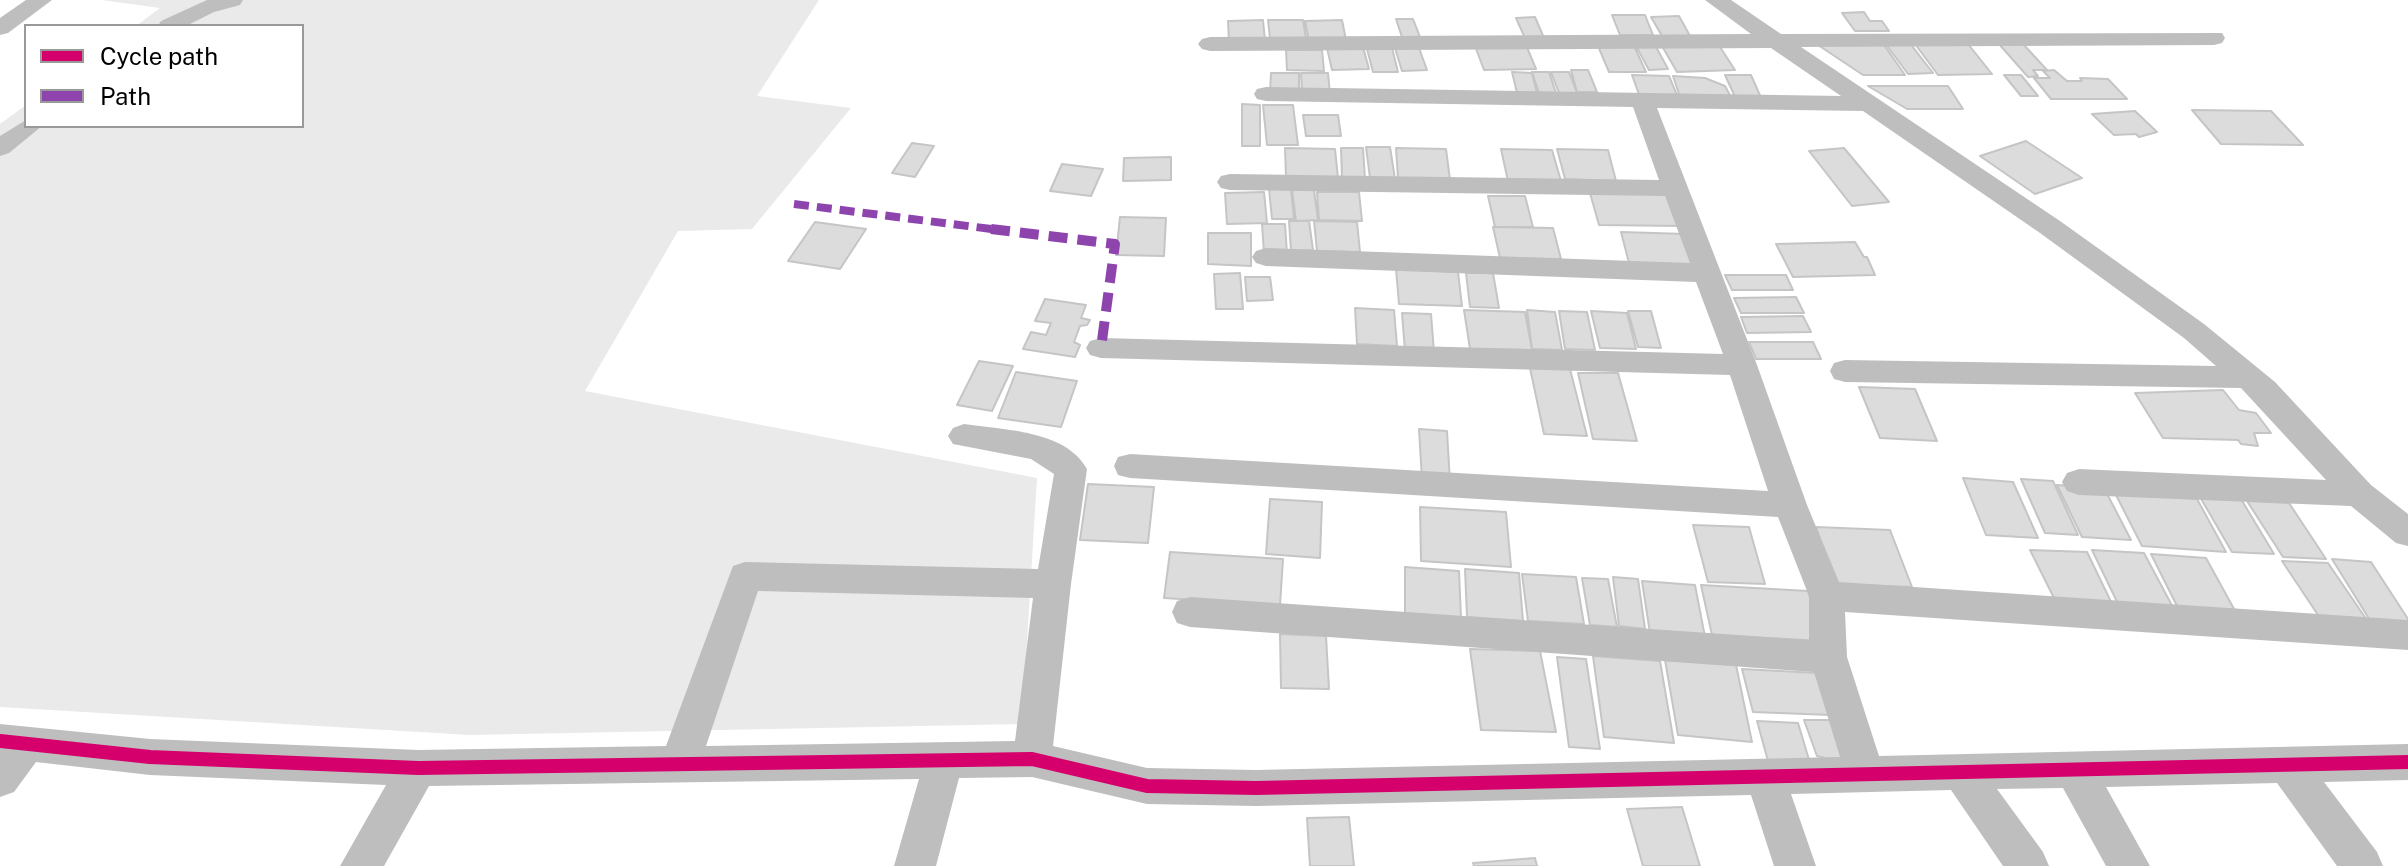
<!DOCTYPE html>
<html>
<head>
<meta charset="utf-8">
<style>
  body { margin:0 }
  #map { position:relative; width:2408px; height:866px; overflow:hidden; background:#fff; font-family:"Public Sans",sans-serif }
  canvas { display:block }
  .legend { position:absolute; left:24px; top:24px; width:280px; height:104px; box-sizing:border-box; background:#fff; border:2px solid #999; margin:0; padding:10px 14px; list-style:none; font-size:24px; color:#000 }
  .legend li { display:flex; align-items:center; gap:16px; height:40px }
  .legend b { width:40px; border:2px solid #999 }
</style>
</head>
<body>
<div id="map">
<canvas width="2408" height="866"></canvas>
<ul class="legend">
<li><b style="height:10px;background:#d6006c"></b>Cycle path</li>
<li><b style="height:10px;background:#8e44ad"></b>Path</li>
</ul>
</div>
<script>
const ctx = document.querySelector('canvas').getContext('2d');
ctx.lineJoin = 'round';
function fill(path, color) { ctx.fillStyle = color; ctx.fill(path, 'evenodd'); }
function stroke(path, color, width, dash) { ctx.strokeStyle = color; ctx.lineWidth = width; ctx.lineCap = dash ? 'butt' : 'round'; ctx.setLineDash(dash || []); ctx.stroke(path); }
fill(new Path2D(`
  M102 0H819L757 96 851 108 752 229 678 231 585 391 1037 478 1022 724 470 735 0 707V124L26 105V126H302V26H136L160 8Z`), '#eaeaea');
const building = new Path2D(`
  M1864 12 1870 21H1882L1889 31H1855L1842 13Z
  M1612 15H1645L1653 35H1620Z
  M1679 16 1690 36H1662L1651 17Z
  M1535 17 1544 38H1525L1516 18Z
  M1396 19H1413L1420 37H1402Z
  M1263 20 1265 41 1229 42 1228 21Z
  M1268 20H1303L1306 38H1270Z
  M1342 20 1346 40 1309 41 1305 21Z
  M1909 42 1933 73 1908 74 1885 43Z
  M1718 44 1735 70 1677 72 1662 46Z
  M1915 44H1968L1992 74 1938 75Z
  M1999 44H2023L2047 70H2033L2038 76 2028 77Z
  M1526 45 1536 69 1484 70 1475 46Z
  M1655 45 1668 69 1649 70 1636 46Z
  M1818 45H1884L1905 75H1863Z
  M1598 46H1634L1646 72H1609Z
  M1363 47 1369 69 1332 70 1327 48Z
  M1392 48 1398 72H1373L1367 49Z
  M1395 48H1419L1427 70 1402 71Z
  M1286 50H1322L1324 71 1287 70Z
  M1571 70H1588L1597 92H1577Z
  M2054 70 2067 81H2082L2080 78 2108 79 2127 99H2051L2034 78H2050L2043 71Z
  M1512 72 1532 73 1538 97H1518Z
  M1532 72H1549L1556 93H1539Z
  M1551 72H1569L1577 93H1559Z
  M1271 73H1299V94L1270 93Z
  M1301 73H1328L1330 94H1302Z
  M1632 75 1669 76 1679 100H1641Z
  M1725 75H1751L1762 100 1736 99Z
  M2004 75H2021L2038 96H2021Z
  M1673 76 1705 78 1725 86 1732 99 1681 100Z
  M1868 86H1948L1963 109H1907Z
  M1242 104 1260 105V146H1242Z
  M1263 105H1293L1298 145H1267Z
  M2192 110 2271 111 2303 145 2221 144Z
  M2135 111 2157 132 2139 137 2136 134 2114 135 2092 114Z
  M1303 115H1338L1341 136H1306Z
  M2026 141 2082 178 2035 194 1980 156Z
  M912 143 934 146 915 177 892 173Z
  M1366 147H1390L1395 179 1370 178Z
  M1285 148 1335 149 1338 178 1286 177Z
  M1341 148H1363L1365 179 1342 178Z
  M1396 148 1446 149 1450 180 1398 178Z
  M1844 148 1889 202 1852 206 1809 151Z
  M1501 149 1552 150 1561 181H1508Z
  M1557 149 1608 150 1616 181 1565 179Z
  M1171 157V180L1123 181 1124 158Z
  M1062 164 1103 169 1091 196 1050 191Z
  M1269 189H1291L1294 219H1272Z
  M1292 190H1314L1318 220 1296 221Z
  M1264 192 1267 223 1227 224 1225 193Z
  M1317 192H1359L1362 221 1319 220Z
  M1590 193 1669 194 1681 226 1599 225Z
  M1488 196H1525L1533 227H1495Z
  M1120 217 1166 218 1164 256 1116 255Z
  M1289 221H1309L1313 250 1291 251Z
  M1314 221 1357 222 1360 252 1317 251Z
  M815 222 866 229 840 269 788 261Z
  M1262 224H1285L1287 254 1264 253Z
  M1493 227 1553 228 1561 259 1500 258Z
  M1621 232 1686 234 1696 265 1629 263Z
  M1208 233H1251V266L1208 264Z
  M1855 242 1864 257H1867L1875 275 1793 277 1776 244Z
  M1396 269 1458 272 1462 306 1399 304Z
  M1240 273 1243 309H1216L1214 274Z
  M1466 273H1493L1499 308 1470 307Z
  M1725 275H1786L1793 290H1732Z
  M1245 277H1270L1273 300 1247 301Z
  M1796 297 1804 313H1741L1734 298Z
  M1045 299 1086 305 1081 318 1090 320 1087 325 1080 326 1074 342 1080 345 1075 357 1023 349 1031 332 1046 335 1051 323 1035 321Z
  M1355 308 1394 310 1397 346 1357 344Z
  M1464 310 1525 312 1532 350 1470 349Z
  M1527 310 1555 312 1562 350 1532 349Z
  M1559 311 1587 312 1595 350 1565 349Z
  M1591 311 1627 313 1636 349 1600 348Z
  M1628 311H1651L1661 348 1638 347Z
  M1402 313 1431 314 1434 352 1405 351Z
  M1803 316 1811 332 1747 333 1741 317Z
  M1749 342H1813L1821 359H1756Z
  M979 361 1013 366 992 411 957 405Z
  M1530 368 1570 369 1587 436 1544 434Z
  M1016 372 1077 381 1061 427 998 418Z
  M1578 373H1618L1637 441 1593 439Z
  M1859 387 1915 389 1937 441 1880 438Z
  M2223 390 2239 410 2256 413 2271 433H2254L2258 446 2241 444 2238 440 2163 438 2135 393Z
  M1419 429 1447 431 1450 482 1422 480Z
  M1963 478 2013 482 2038 538 1986 535Z
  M2021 479 2053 481 2078 535 2045 533Z
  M1088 484 1154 487 1148 543 1080 540Z
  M2057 485 2104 488 2131 540 2082 537Z
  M2115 493 2197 499 2226 552 2142 546Z
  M2200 497 2241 499 2274 554 2232 552Z
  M1270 499 1322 502 1320 558 1266 554Z
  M2247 501 2289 503 2326 559 2283 557Z
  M1420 507 1506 512 1511 567 1421 561Z
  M1693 525 1749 527 1765 584 1708 582Z
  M1816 527 1890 530 1912 587 1836 584Z
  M2030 550 2087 552 2115 610H2060Z
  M2092 550 2144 553 2176 613 2121 610Z
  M1170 552 1283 559 1280 605 1164 598Z
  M2151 554 2206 558 2239 618 2181 614Z
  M2332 559 2371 562 2408 619V624L2371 622Z
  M2282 561 2328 563 2371 626 2324 624Z
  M1405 567 1459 571 1461 618 1405 613Z
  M1465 569 1519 573 1523 621 1467 617Z
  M1522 574 1576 577 1584 624 1528 621Z
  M1613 577 1638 579 1645 629 1619 626Z
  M1582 578 1608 579 1617 627 1590 625Z
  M1642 581 1695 585 1705 637 1650 633Z
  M1701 585 1808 591 1823 641 1712 635Z
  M1280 634 1326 636 1329 689 1281 688Z
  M1470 649 1540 651 1556 732 1481 730Z
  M1593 656 1660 661 1674 743 1604 737Z
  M1557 657 1586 659 1600 749 1569 747Z
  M1665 660 1736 665 1752 742 1678 735Z
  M1742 669 1818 673 1831 715 1753 712Z
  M1804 720H1837L1853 765 1817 756Z
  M1757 721 1798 723 1810 763 1768 761Z
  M1682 807 1700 866H1643L1627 809Z
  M1349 817 1354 866H1310L1307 818Z
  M1535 858 1537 866H1474L1473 863Z`);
fill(building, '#dcdcdc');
stroke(building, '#c5c5c5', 2);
fill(new Path2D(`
  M26 0H52L8 33 0 35V18Z
  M207 0H243L240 5 214 12 186 26H158L161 21Z
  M1705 0H1731L1781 34 2222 33 2225 38 2222 43 2214 45 1801 47 2060 221 2204 324 2275 382 2371 485 2408 514V546L2396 543 2351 506 2079 495 2067 491 2062 482 2067 473 2079 469 2326 480 2241 388 1845 382 1834 379 1830 371 1834 363 1845 360 2216 366 2184 338 2040 233 1863 111 1657 108 1757 365 1807 505 1839 582 2408 620V650L1845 612 1847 657 1879 756 2408 744V780L2324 782 2377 852 2383 866H2337L2277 783 2106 787 2150 866H2106L2063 788 1997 789 2043 852 2049 866H2003L1951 790 1791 794 1816 866H1774L1751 795 1256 806 1147 804 1032 777 959 778 936 866H894L919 779 429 786 384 866H340L386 785 150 775 36 762 14 792 0 797V724L150 739 418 750 666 746 733 566 745 562 1038 569 1054 474 1031 459 953 444 948 436 953 428 964 424C1003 430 1066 430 1087 469L1071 584 1053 746 1147 768 1256 770 1840 757 1814 672 1190 627 1177 623 1172 612 1177 601 1190 597 1809 640V596L1778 517 1130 478 1118 475 1114 466 1118 457 1130 454 1768 491 1730 375 1101 358 1090 355 1086 348 1090 341 1101 338 1723 354 1696 282 1266 266 1256 263 1252 257 1256 251 1266 248 1690 263 1665 196 1230 190 1221 188 1217 182 1221 176 1230 174 1659 180 1633 107 1266 101 1257 99 1254 94 1257 89 1266 87 1841 96 1771 48 1210 51 1202 49 1198 44 1202 39 1210 37 1751 34ZM758 591 1033 598 1015 741 706 746Z
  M26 120V126H42L9 153 0 156V136Z`), '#bebebe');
stroke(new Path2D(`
  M794 204 1007 231`), '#8e44ad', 8, [15, 8]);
stroke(new Path2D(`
  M991 229 1115 244 1101 348`), '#8e44ad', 10, [19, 10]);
stroke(new Path2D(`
  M0 741 150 757 418 768 1032 759 1147 786 1256 788 2408 762`), '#d6006c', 14);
</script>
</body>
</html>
